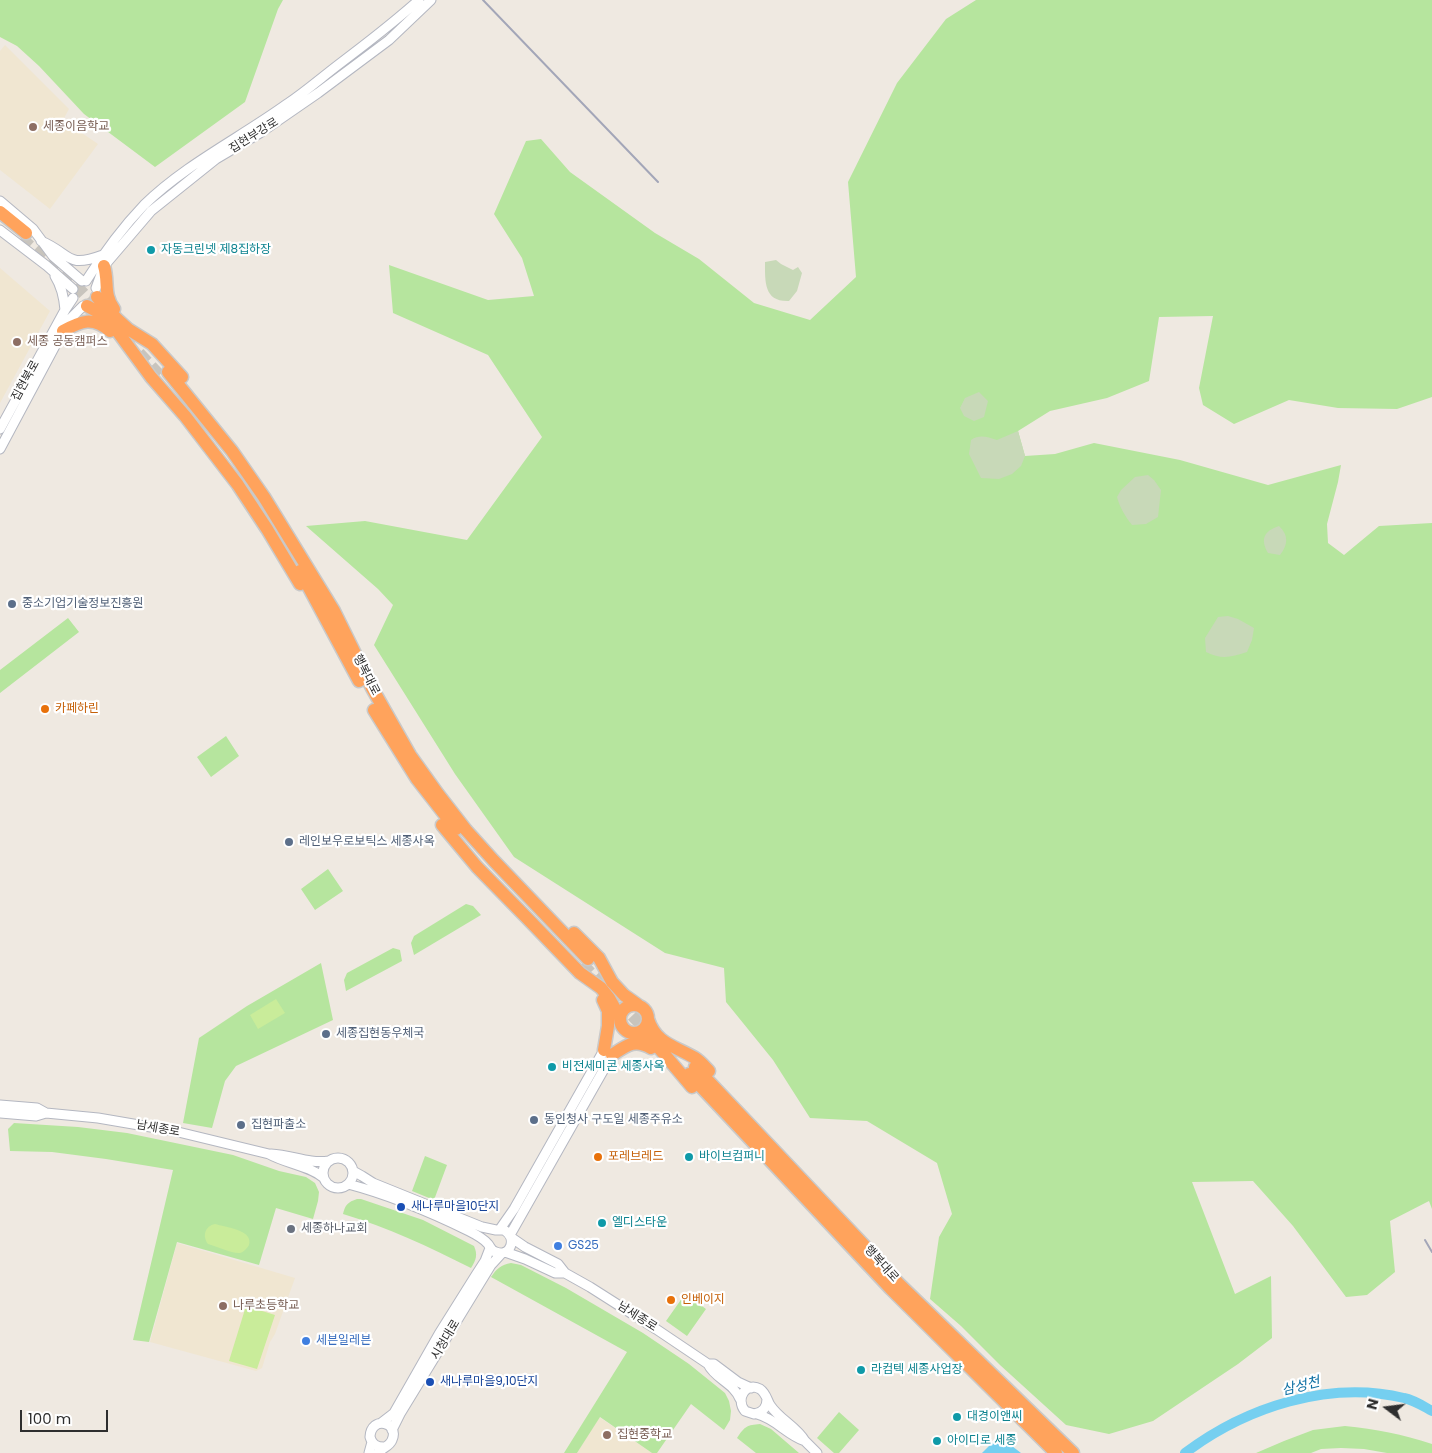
<!DOCTYPE html>
<html>
<head>
<meta charset="utf-8">
<style>
  body { margin:0 }
  #map { position:relative; width:1432px; height:1453px; overflow:hidden; background:#efe9e1; font-family:Poppins,sans-serif }
  canvas { display:block }
  .north { position:absolute; left:1362px; top:1383px; width:50px; height:50px; -webkit-text-stroke:4px #fff; paint-order:stroke; rotate:285deg; font-size:14px; font-weight:700; line-height:20px; text-align:center; color:#2e2e2e }
  .north::after { content:''; display:block; margin:auto; width:18px; height:22px; background:#2e2e2e; clip-path:polygon(50% 0,100% 100%,50% 72%,0 100%) }
  .scale { position:absolute; left:20px; top:1410px; width:88px; height:22px; box-sizing:border-box; border:2px solid #2e2e2e; border-top:0; padding-left:6px; font-size:15px; line-height:18px; white-space:nowrap; color:#2e2e2e; -webkit-text-stroke:4px #fff; paint-order:stroke }
</style>
</head>
<body>
<div id="map">
<canvas width="1432" height="1453"></canvas>
<div class="north">N</div>
<div class="scale">100 m</div>
</div>
<script>
const ctx = document.querySelector('canvas').getContext('2d');
ctx.lineJoin = 'round';
function fill(path, color) { ctx.fillStyle = color; ctx.fill(path, 'evenodd'); }
function stroke(path, color, width, dash) { ctx.strokeStyle = color; ctx.lineWidth = width; ctx.lineCap = dash ? 'butt' : 'round'; ctx.setLineDash(dash || []); ctx.stroke(path); }
function write(font, color, halo, rows, align = 'center') {
  ctx.font = font + ' Poppins,"Noto Sans KR",sans-serif'; ctx.lineWidth = 4.5; ctx.setLineDash([]); ctx.textBaseline = 'middle'; ctx.strokeStyle = halo; ctx.fillStyle = color; for (const [text, x, y, turn = 0] of rows) {
    ctx.save(); ctx.translate(x, y); ctx.rotate((+turn || 0) * Math.PI / 180); ctx.textAlign = isNaN(turn) ? turn : align; if (halo) ctx.strokeText(text, 0, 0); ctx.fillText(text, 0, 0); ctx.restore();
  }
}
fill(new Path2D(`
  M5 45 69 109 63 120 64 126 69 131 76 129 98 144 50 209 0 170V51Z
  M0 268 50 311 0 403Z
  M177 1243 295 1278 275 1334 270 1342 262 1368 256 1371 150 1342Z
  M599 1417 652 1453H577Z`), '#f0e6d1');
fill(new Path2D(`
  M0 0H283L278 9 245 102 155 167 84 114 39 66 17 46 0 37Z
  M976 0H1432V397L1397 409 1338 408 1289 400 1234 424 1203 405 1199 388 1213 316 1159 317 1149 381 1107 398 1050 411 1018 431 1025 456 1055 454 1094 443 1180 460 1268 485 1341 465 1338 482 1327 524 1328 543 1344 555 1379 526 1432 523V1209L1429 1201 1390 1221 1395 1272 1367 1295 1346 1297 1293 1226 1253 1181 1192 1182 1235 1294 1271 1276 1272 1338 1238 1364 1153 1421 1109 1434 1066 1425 1000 1365 961 1326 930 1299 939 1237 952 1214 937 1163 867 1121 810 1118 773 1060 726 1002 724 968 665 953 514 857 455 774 374 645 393 605 378 589 306 526 365 521 467 540 542 437 488 355 393 313 389 265 488 300 534 296 522 258 494 214 526 141 541 139 570 172 655 233 699 259 754 303 810 320 856 277 848 182 897 83 946 19Z
  M68 618 79 632 0 693V670Z
  M226 736 239 756 211 777 197 757Z
  M328 869 343 891 315 910 301 889Z
  M466 904 473 906 481 915 414 955 411 943 414 936Z
  M393 948 400 950 402 961 346 991 344 980 347 973Z
  M321 963 333 1020 236 1066 225 1081 212 1128 183 1123 199 1038 247 1006Z
  M14 1123 78 1127 127 1133 233 1155 279 1171 306 1177 315 1183 319 1192 318 1201 313 1219 276 1208 259 1265 177 1242 149 1342 133 1340 173 1170 106 1159 52 1152 10 1151 8 1129Z
  M425 1156 447 1165 434 1200 412 1191Z
  M357 1199H361L423 1220 474 1246C478 1255 476 1260 471 1268 429 1247 387 1227 343 1214 345 1205 348 1202 357 1199Z
  M511 1263 521 1265 566 1288 643 1333 689 1364 725 1393 729 1401 731 1411 730 1420 724 1430 691 1404 657 1453H652L600 1417 577 1453H564L627 1352 491 1277C497 1268 501 1265 511 1263Z
  M685 1294 706 1309 687 1336 666 1321Z
  M839 1412 859 1430 839 1453H834L817 1438Z
  M760 1424 771 1429 799 1453H756L737 1438C745 1426 747 1425 760 1424Z
  M1345 1426C1376 1429 1402 1434 1432 1444V1453H1387L1364 1449 1341 1448 1321 1449 1311 1453H1256L1284 1441 1313 1430Z`), '#b6e59e');
fill(new Path2D(`
  M776 260 781 264 793 270 798 267 802 273 797 291 789 301C764 302 765 282 765 262Z
  M979 392 988 401 984 417 974 421 964 416 960 408 965 398Z
  M1018 431 1025 456 1021 466 1012 474 999 479 981 478 969 454 971 440C980 434 987 437 997 440Z
  M1148 475 1154 480 1161 490 1158 517 1146 524 1132 525C1125 516 1120 508 1117 497L1121 490 1135 477Z
  M1279 526C1289 535 1288 545 1280 555L1268 553C1260 539 1264 531 1279 526Z
  M1228 616 1238 619 1254 628 1252 640 1247 652C1231 657 1222 660 1206 652L1205 638 1218 617Z`), '#c8d9b8');
fill(new Path2D(`
  M276 999 285 1013 258 1029 250 1015Z
  M215 1224C225 1227 254 1230 249 1245 247 1248 244 1252 240 1253 233 1254 216 1246 208 1244 202 1236 205 1226 215 1224Z
  M246 1306 275 1315 257 1369 229 1361Z`), '#c9ec9a');
fill(new Path2D(`
  M999 1436 1021 1453H982Z`), '#75cff0');
stroke(new Path2D(`
  M1185 1453C1246 1407 1329 1380 1404 1398 1414 1400 1423 1406 1432 1411`), '#75cff0', 10);
stroke(new Path2D(`
  M21 238 82 292 101 313
  M139 353 162 378
  M582 964 657 1041`), '#c8c4bd', 12, [12, 6]);
const secondary = new Path2D(`
  M0 201 33 229 53 256 82 281
  M0 230 47 266 73 289
  M41 241C72 254 65 269 103 255
  M55 276C62 287 64 297 65 310
  M86 281C103 254 122 228 144 205 186 164 240 138 287 104 305 92 321 78 338 65 366 44 393 23 419 0
  M96 288 104 266 151 211 216 159 260 133 318 93 389 40 431 0
  M0 429 65 310 73 298
  M0 449 63 331 69 320 83 306
  M0 1105 37 1108 46 1113 98 1118 174 1131 269 1154C287 1164 308 1165 324 1178
  M0 1113 36 1116 46 1113
  M271 1154C293 1155 307 1164 329 1161
  M323 1173a15 15 0 1 1 30 0a15 15 0 1 1-30 0Z
  M348 1184C390 1195 430 1212 469 1231 475 1234 484 1239 488 1244 491 1248 491 1251 496 1252 510 1258 518 1238 504 1230H496L482 1227 373 1183 362 1176 353 1171
  M500 1229 514 1209 604 1050
  M510 1235 612 1055
  M512 1238 525 1247 558 1264 565 1273 590 1287 656 1329 708 1364H714L738 1382 751 1388
  M505 1252 525 1259 555 1273H565
  M708 1364C715 1379 734 1383 740 1399
  M757 1414C776 1419 787 1435 805 1441 796 1426 780 1420 770 1405 767 1400 766 1393 760 1389 746 1381 735 1399 745 1411L754 1414C763 1413 767 1407 767 1399
  M381 1423 394 1413 439 1334 476 1275 485 1261 490 1248
  M392 1430 400 1414 491 1265 502 1253
  M805 1441 817 1453
  M369 1453 372 1442
  M378 1453C382 1448 390 1446 392 1440 400 1422 371 1415 370 1437 372 1444 376 1447 384 1447`);
const highway = new Path2D(`
  M0 212 26 233
  M104 266C109 282 103 294 114 309
  M97 297 117 319 128 329 152 344 182 377
  M87 306 100 313 112 324 151 377 185 416 238 485 267 529 300 584
  M63 331C81 321 93 316 110 331
  M168 372 232 451 264 497 334 611 372 688 410 755 438 794 466 830 494 861 588 959
  M300 571 359 681
  M374 710 417 779 456 829
  M442 825 477 867 528 919 580 973 601 988 609 998 619 1016
  M574 933 599 958 612 982 624 995 638 1005
  M603 1000 608 1011V1026L604 1050
  M620 1019a14 14 0 1 1 28 0a14 14 0 1 1-28 0Z
  M648 1019C656 1044 675 1046 695 1058 700 1061 705 1067 709 1071
  M637 1033 650 1040 659 1048 692 1087
  M612 1055C626 1046 634 1038 651 1048
  M695 1067 875 1257 898 1283 1073 1453
  M689 1074 891 1289 1056 1453`);
stroke(secondary, '#b4b7c1', 11);
stroke(highway, '#c9c9c9', 15);
stroke(secondary, '#fff', 9);
stroke(highway, '#ffa35c', 12);
stroke(new Path2D(`
  M483 0 658 182
  M1425 1240 1432 1252`), '#a3a6b8', 2);
for (const [x, y, r, color] of [
  [33,127,5,"#8d6e63"],
  [151,250,5,"#0f9aa8"],
  [17,342,5,"#8d6e63"],
  [12,604,5,"#5c6f8a"],
  [45,709,5,"#e8710a"],
  [289,842,5,"#5c6f8a"],
  [326,1034,5,"#5c6f8a"],
  [552,1067,5,"#0f9aa8"],
  [534,1120,5,"#5c6f8a"],
  [241,1125,5,"#5c6f8a"],
  [598,1157,5,"#e8710a"],
  [689,1157,5,"#0f9aa8"],
  [401,1207,5,"#1a4fb4"],
  [602,1223,5,"#0f9aa8"],
  [291,1229,5,"#6b7280"],
  [558,1246,5,"#3f7fe0"],
  [671,1300,5,"#e8710a"],
  [223,1306,5,"#8d6e63"],
  [306,1341,5,"#3f7fe0"],
  [861,1370,5,"#0f9aa8"],
  [430,1382,5,"#1a4fb4"],
  [957,1417,5,"#0f9aa8"],
  [607,1435,5,"#8d6e63"],
  [937,1441,5,"#0f9aa8"]
]) { const dot = new Path2D(); dot.arc(x, y, r, 0, 2 * Math.PI); ctx.fillStyle = color; ctx.fill(dot); stroke(dot, '#fff', 2); }
write('12px', '#785e54', '#fff', [
  ["세종이음학교",43,127],
  ["세종 공동캠퍼스",27,342],
  ["나루초등학교",233,1306],
  ["집현중학교",617,1435]
], 'left');
write('12px', '#2e2e2e', '#fff', [
  ["집현부강로",254,136,-32],
  ["집현북로",26,381,-61],
  ["행복대로",366,675,63],
  ["남세종로",158,1129,10],
  ["행복대로",881,1264,48],
  ["남세종로",637,1317,32],
  ["시청대로",446,1340,-59]
]);
write('12px', '#0d838f', '#fff', [
  ["자동크린넷 제8집하장",161,250],
  ["비전세미콘 세종사옥",562,1067],
  ["바이브컴퍼니",699,1157],
  ["엘디스타운",612,1223],
  ["라컴텍 세종사업장",871,1370],
  ["대경이앤씨",967,1417],
  ["아이디로 세종",947,1441]
], 'left');
write('12px', '#4e5e75', '#fff', [
  ["중소기업기술정보진흥원",22,604],
  ["레인보우로보틱스 세종사옥",299,842],
  ["세종집현동우체국",336,1034],
  ["동인청사 구도일 세종주유소",544,1120],
  ["집현파출소",251,1125]
], 'left');
write('12px', '#c56008', '#fff', [
  ["카페하린",55,709],
  ["포레브레드",608,1157],
  ["인베이지",681,1300]
], 'left');
write('12px', '#164399', '#fff', [
  ["새나루마을10단지",411,1207],
  ["새나루마을9,10단지",440,1382]
], 'left');
write('12px', '#5b616d', '#fff', [
  ["세종하나교회",301,1229]
], 'left');
write('12px', '#366cbe', '#fff', [
  ["GS25",568,1246],
  ["세븐일레븐",316,1341]
], 'left');
write('italic 14px', '#0d6fa3', '#fff', [
  ["삼성천",1301,1387,-14]
]);
</script>
</body>
</html>
